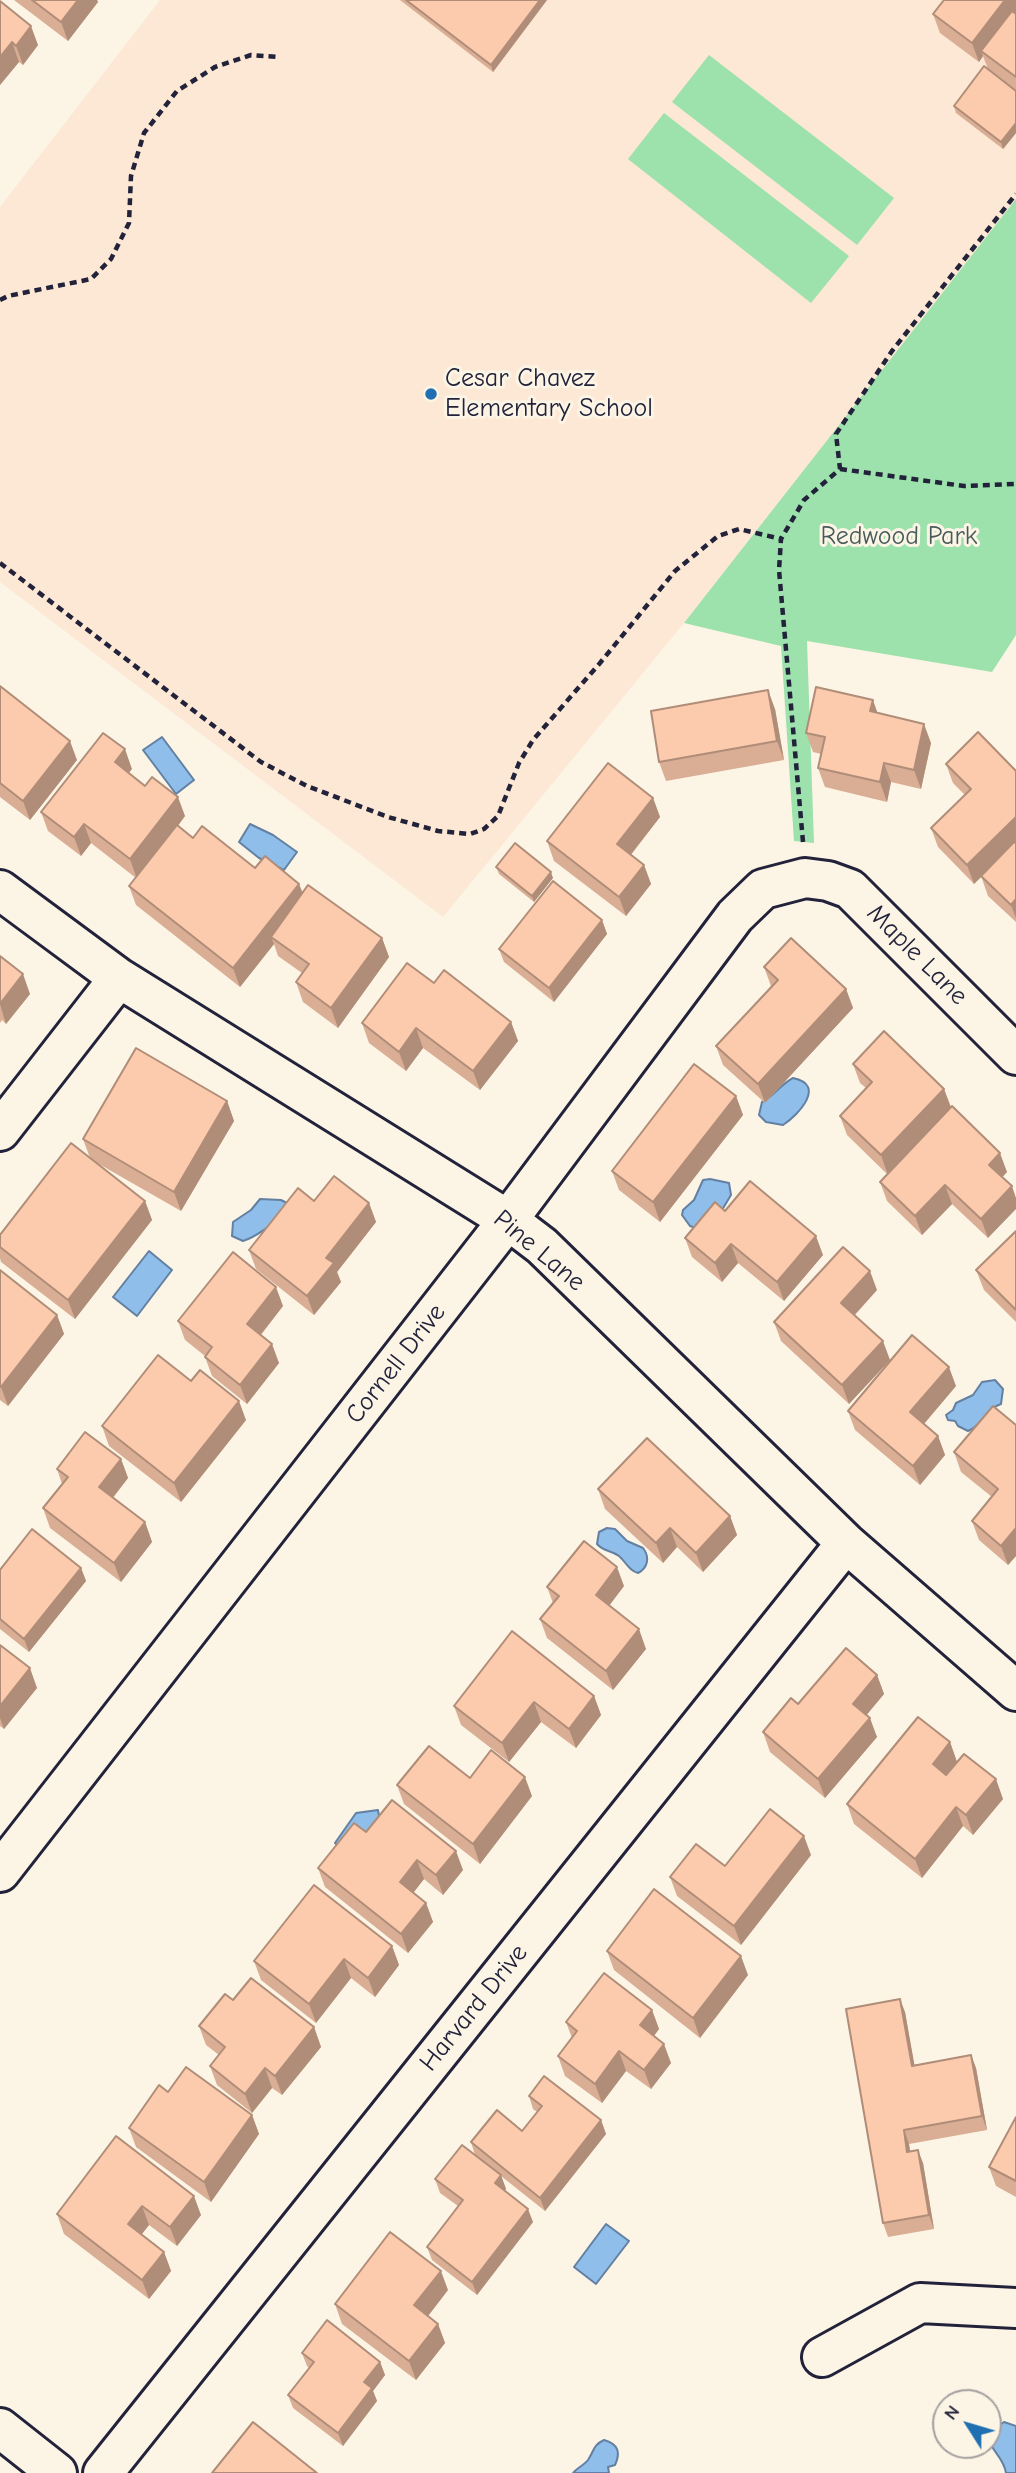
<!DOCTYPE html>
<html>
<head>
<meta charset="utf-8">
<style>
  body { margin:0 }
  #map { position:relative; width:1016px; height:2473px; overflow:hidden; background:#fcf5e5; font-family:"Comic Neue",sans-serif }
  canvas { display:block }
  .north { position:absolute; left:932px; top:2389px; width:70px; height:70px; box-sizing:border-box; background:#fcf5e5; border:2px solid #a5a1a1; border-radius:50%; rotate:307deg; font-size:19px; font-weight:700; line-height:28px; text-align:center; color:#22223b }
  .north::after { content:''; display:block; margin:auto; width:24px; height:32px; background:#1f6fb2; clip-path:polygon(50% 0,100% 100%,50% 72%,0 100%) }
</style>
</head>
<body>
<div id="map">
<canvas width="1016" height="2473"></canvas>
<div class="north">N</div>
</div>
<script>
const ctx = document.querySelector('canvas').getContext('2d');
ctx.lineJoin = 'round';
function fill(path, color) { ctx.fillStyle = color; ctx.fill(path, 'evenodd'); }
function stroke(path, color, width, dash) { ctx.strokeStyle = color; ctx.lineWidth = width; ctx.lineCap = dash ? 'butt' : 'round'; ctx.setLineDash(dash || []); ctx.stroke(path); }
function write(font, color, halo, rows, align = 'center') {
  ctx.font = font + ' "Comic Neue",sans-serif'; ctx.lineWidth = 6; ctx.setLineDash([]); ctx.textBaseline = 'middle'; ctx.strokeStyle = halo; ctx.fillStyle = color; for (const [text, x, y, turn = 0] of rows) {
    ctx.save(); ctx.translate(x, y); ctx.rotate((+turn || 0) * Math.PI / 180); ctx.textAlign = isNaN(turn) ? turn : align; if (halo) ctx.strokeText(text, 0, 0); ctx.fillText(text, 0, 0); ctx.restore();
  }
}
fill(new Path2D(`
  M160 0H1016V199L684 623 443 917 0 582V207Z`), '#fce8d4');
fill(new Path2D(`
  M709 55 894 198 857 245 672 102Z
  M664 113 849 256 811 303 628 159Z
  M1016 199V635L992 672 807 641 814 843 794 841 781 646 684 623Z`), '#9de1ac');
const water = new Path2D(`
  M162 737 194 780 176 794 143 750Z
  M250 824 273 835 297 852 284 870 259 858 239 842Z
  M793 1078C827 1085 798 1115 783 1125L766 1122 759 1115 762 1102C774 1096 781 1084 793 1078Z
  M710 1179 729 1183 731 1195 722 1210 699 1229 690 1226 682 1215 683 1210 694 1200 703 1180Z
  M260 1199 281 1200 287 1203 281 1220C267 1226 257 1237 243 1241L232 1236 233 1222 251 1210Z
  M149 1251 172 1270 137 1316 113 1297Z
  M995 1380 1003 1389 1001 1404C985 1409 983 1425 968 1431L958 1426 955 1421 948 1420 946 1415 953 1410 956 1403 973 1395 982 1382Z
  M607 1528 615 1529 627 1541 643 1548C650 1557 648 1568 638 1573 628 1570 627 1563 619 1556 611 1550 604 1552 597 1544L599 1532Z
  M378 1810 382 1834 348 1854 335 1843 356 1813Z
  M606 2224 629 2241 596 2284 574 2267Z
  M1004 2422 1016 2426V2473H1006C1003 2450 971 2441 1004 2422Z
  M604 2440C618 2444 621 2452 615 2465L608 2467 609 2473H573C577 2468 584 2465 588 2460 594 2451 593 2445 604 2440Z`);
fill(water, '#8ebee9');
stroke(water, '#6380a3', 2);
const street = new Path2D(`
  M0 890 119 978 508 1220 542 1246 846 1543 1016 1691
  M0 1131 119 978
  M0 1872 508 1220 735 916 763 889 805 878 828 881 850 889 1016 1055
  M822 2357 920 2303 1016 2308
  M103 2473 846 1543`);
const secondary = new Path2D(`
  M0 2428 57 2473`);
stroke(street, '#22223b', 44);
stroke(secondary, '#22223b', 44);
stroke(new Path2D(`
  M0 300 8 296 91 279 111 259 129 223 131 176 144 133 177 91 215 67 251 55 278 57
  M840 469 964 486 1016 484
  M0 563 261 762 307 786 388 817 438 831 470 834 484 829 498 816 519 763 533 740 600 663 675 571 718 536 739 529 781 539
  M803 842 779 570 781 539 804 500 840 469 836 434 892 351 1016 194`), '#22223b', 4.5, [7, 5]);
stroke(street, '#fcf5e5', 38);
stroke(secondary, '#fcf5e5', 38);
fill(new Path2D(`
  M14 0H97L98 2 68 41Z
  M400 0H547L493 72Z
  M1016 0V133L1003 149 956 113 954 106 988 69 983 56 979 62 940 33 933 14Z
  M0 1 38 45 23 65 19 62 0 85Z
  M0 686 77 760 30 820 0 797Z
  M775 709 784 760 666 781 659 762Z
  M877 713 931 743 921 789 891 782 887 802 825 787 818 768 821 754 813 752 806 733Z
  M946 764 1016 771V922L988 896 981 876 974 884 938 847 931 828 965 795 953 783Z
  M132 769 128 773 185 816 178 826 193 838 255 868 299 884 303 893 382 938 389 957 338 1028 303 1002 296 982 302 973 278 956 274 944 240 987 136 905 129 886 136 878 91 843 81 856 48 831 41 812Z
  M653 798 660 817 631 855 644 865 651 884 626 916 554 861 547 841Z
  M496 867 553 878 534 902 499 874Z
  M602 920 607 934 554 1002 504 962 499 949Z
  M0 956 30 994 6 1024 2 1020 0 1023Z
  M764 967 846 989 853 1008 765 1103 723 1065 716 1046 771 986Z
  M434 983 511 1022 518 1041 480 1090 423 1048 406 1071 369 1043 362 1023Z
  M853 1064 944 1089 951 1107 1007 1172 1002 1177 988 1238 952 1204 922 1235 887 1201 880 1182 887 1174 847 1135 840 1116 866 1088 860 1083Z
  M736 1096 743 1115 660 1222 619 1190 612 1171Z
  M227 1101 234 1121 181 1211 92 1160 145 1201 152 1220 75 1319 1 1262 0 1258V1235L90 1158 83 1139Z
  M314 1201 369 1203 376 1222 337 1272 341 1282 314 1315 256 1269 249 1250Z
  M725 1211 823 1255 784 1301 738 1263 722 1282 692 1257 685 1238Z
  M1016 1231V1322L984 1290 976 1270Z
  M0 1270 57 1315 64 1334 8 1406 0 1400Z
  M877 1290 855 1315 890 1360 849 1404 781 1341 774 1322Z
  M283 1306 261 1335 279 1363 247 1404 212 1376 205 1357V1356L185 1340 178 1321Z
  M191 1381 246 1420 181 1502 109 1446 102 1426Z
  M956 1386 924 1424 938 1436 945 1455 920 1485 855 1430 848 1411Z
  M1016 1425V1556L1008 1565 979 1540 972 1521 992 1497 961 1472 954 1452Z
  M121 1459 128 1478 113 1498 145 1522 152 1542 121 1582 50 1528 43 1508 62 1484 57 1469Z
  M598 1489 730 1516 737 1535 703 1572 677 1547 663 1563 605 1509Z
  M81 1568 86 1581 29 1652 0 1629V1570Z
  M624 1586 609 1605 646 1649 613 1690 547 1638 540 1619 553 1603 547 1587Z
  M0 1645 37 1688 4 1729 0 1726Z
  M877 1675 884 1694 866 1715 877 1737 825 1798 770 1752 763 1732Z
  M594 1696 601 1715 576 1748 541 1722 509 1762 461 1725 454 1706Z
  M950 1742 957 1762 946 1775 1003 1799 973 1835 963 1826 922 1878 854 1824 847 1804Z
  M470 1778 532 1796 480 1864 404 1804 397 1785Z
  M366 1832 463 1870 443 1895 424 1879 413 1893 426 1903 433 1922 408 1953 325 1887 318 1868Z
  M811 1855 741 1945 677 1896 670 1877 725 1866Z
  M392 1946 399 1965 375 1997 351 1978 316 2023 261 1980 254 1961Z
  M607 1951 748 1975 700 2038 614 1970Z
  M233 2000 314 2027 321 2047 282 2095 272 2088 252 2113 217 2085 210 2066 219 2055 206 2045 199 2026Z
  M652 2010 659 2029 654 2036 671 2063 651 2089 626 2071 602 2103 565 2076 558 2056 572 2038 566 2022Z
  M905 2012 914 2065 971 2055 976 2068 987 2130 909 2144 910 2151 923 2163 934 2229 888 2237 883 2223Z
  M168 2092 252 2115 259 2134 211 2202 136 2147 129 2128Z
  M529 2096 601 2120 606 2134 545 2211 501 2176 506 2189 504 2190 533 2222 477 2295 432 2260 427 2247 458 2206 440 2193 435 2179 475 2155 471 2142 522 2131 537 2112 533 2109Z
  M1016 2117V2197L996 2186 989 2167Z
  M116 2136 201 2215 177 2246 149 2225 141 2235 164 2252 171 2271 149 2299 64 2234 57 2214Z
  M448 2290 428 2316 438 2324 445 2343 416 2380 342 2324 335 2304Z
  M302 2353 380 2362 385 2375 373 2391 377 2401 343 2446 293 2408 288 2395 309 2368 307 2366Z`), '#d9ae94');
fill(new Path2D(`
  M78 0H97L98 2 68 41 61 22Z
  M540 0H547L493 72 491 65Z
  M1005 0H1016V14L981 51 983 56 979 62 972 43Z
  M31 26 38 45 23 65 16 46Z
  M12 42 19 62 0 85V57Z
  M1016 123V133L1003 149 1001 142Z
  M768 690 775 709 784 760 777 741Z
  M873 700 880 720 870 711Z
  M924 724 931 743 921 789 914 770Z
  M70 741 77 760 30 820 23 801Z
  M125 749 132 769 122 781 115 762Z
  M884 763 891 782 887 802 880 782Z
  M178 797 185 816 137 879 130 859Z
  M653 798 660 817 624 863 617 844Z
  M1016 817V843L974 884 967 865Z
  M84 824 91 843 81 856 74 837Z
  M644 865 651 884 626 916 619 897Z
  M551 872 553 878 534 902 532 896Z
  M299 884 306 903 271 937 274 944 240 987 233 968Z
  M1016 899V918L1011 905Z
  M602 920 607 934 554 1002 549 988Z
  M382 938 389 957 338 1028 331 1008Z
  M23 974 30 994 6 1024 0 1004Z
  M846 989 853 1008 765 1103 758 1084Z
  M511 1022 518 1041 480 1090 473 1071Z
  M416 1028 423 1048 406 1071 399 1052Z
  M944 1089 951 1108 888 1175 881 1155Z
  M736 1096 743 1115 660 1222 653 1202Z
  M227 1101 234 1121 181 1211 174 1192Z
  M1000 1153 1007 1172 996 1184 989 1165Z
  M945 1185 952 1204 922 1235 915 1216Z
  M1012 1186 1016 1198V1209L988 1238 981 1219Z
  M145 1201 152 1220 75 1319 68 1300Z
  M369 1203 376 1222 337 1272 341 1282 314 1315 307 1296 326 1258Z
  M816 1236 823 1255 784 1301 777 1282Z
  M731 1244 738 1263 722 1282 715 1263Z
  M870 1271 877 1290 848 1322 841 1303Z
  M276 1287 283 1306 254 1343 247 1324Z
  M57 1315 64 1334 8 1406 1 1387Z
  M883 1341 890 1360 849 1404 842 1385Z
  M272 1344 279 1363 247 1404 240 1385Z
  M949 1367 956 1386 917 1432 910 1412Z
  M239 1401 246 1420 181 1502 174 1483Z
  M938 1436 945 1455 920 1485 913 1466Z
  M121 1459 128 1478 106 1506 99 1487Z
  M730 1516 737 1535 703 1572 696 1553Z
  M145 1522 152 1542 121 1582 114 1563Z
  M670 1528 677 1547 663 1563 656 1543Z
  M1016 1528V1556L1008 1565 1001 1546Z
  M617 1567 624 1586 603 1614 596 1595Z
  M81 1568 86 1581 29 1652 24 1639Z
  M639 1629 646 1649 613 1690 606 1671Z
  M30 1668 37 1688 4 1729 0 1718V1706Z
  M877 1675 884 1694 860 1723 853 1704Z
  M594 1696 601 1715 576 1748 569 1729Z
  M534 1702 541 1722 509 1762 502 1743Z
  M870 1718 877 1737 825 1798 818 1779Z
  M950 1742 957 1762 940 1784 933 1764Z
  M525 1777 532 1796 480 1864 473 1844Z
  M996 1779 1003 1799 973 1835 966 1815Z
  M956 1807 963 1826 922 1878 915 1859Z
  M804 1836 811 1855 741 1945 734 1926Z
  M456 1851 463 1870 443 1895 436 1875Z
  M417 1860 424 1879 407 1901 400 1882Z
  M426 1903 433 1922 408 1953 401 1934Z
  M392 1946 399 1965 375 1997 368 1978Z
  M741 1956 748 1975 700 2038 693 2018Z
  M344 1959 351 1978 316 2023 309 2004Z
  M900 1999 905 2012 917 2079 912 2066Z
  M652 2010 659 2029 647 2045 640 2025Z
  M314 2027 321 2047 282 2095 275 2076Z
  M664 2044 671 2063 651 2089 644 2070Z
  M619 2051 626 2071 602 2103 595 2084Z
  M971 2055 976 2068 987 2130 982 2116Z
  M265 2068 272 2088 252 2113 245 2094Z
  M252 2115 259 2134 211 2202 204 2182Z
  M601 2120 606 2134 545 2211 540 2198Z
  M904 2130 909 2144 912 2165 907 2152Z
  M918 2150 923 2163 934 2229 929 2215Z
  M501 2175 506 2189 500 2197 495 2183Z
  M194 2196 201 2215 177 2246 170 2227Z
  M142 2206 149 2225 135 2243 128 2224Z
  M528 2209 533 2222 477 2295 472 2282Z
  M164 2252 171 2271 149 2299 142 2280Z
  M441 2271 448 2290 421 2325 414 2305Z
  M438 2324 445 2343 416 2380 409 2361Z
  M380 2362 385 2375 373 2391 377 2401 343 2446 338 2433 364 2382Z`), '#b08d78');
const building = new Path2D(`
  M32 0H78L61 22Z
  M406 0H540L491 65Z
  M944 0H1005L972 43 933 14Z
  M0 1 31 26 16 46 12 42 0 57Z
  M1012 11 1016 14V77L981 51Z
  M984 66 1016 91V123L1001 142 954 106Z
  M0 686 70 741 23 801 0 783Z
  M816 687 873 700 870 711 924 724 914 770 884 763 880 782 818 768 825 737 806 733Z
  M768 690 777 741 659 762 651 711Z
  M978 732 1016 771V817L967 865 931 828 971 789 946 764Z
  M103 733 125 749 115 762 145 786 152 777 178 797 130 859 84 824 74 837 41 812Z
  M608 763 653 798 617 844 644 865 619 897 547 841Z
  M177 825 193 838 202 826 255 868 265 856 299 884 233 968 129 886Z
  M1014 842 1016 843V899L1011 905 981 876Z
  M515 843 551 872 532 896 496 867Z
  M553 881 602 920 549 988 499 949Z
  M308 885 382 938 331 1008 296 982 309 964 271 937Z
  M791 938 846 989 758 1084 716 1046 778 980 764 967Z
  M0 956 23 974 0 1004Z
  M407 963 434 983 444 970 511 1022 473 1071 416 1028 399 1052 362 1023Z
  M884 1031 944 1089 881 1155 840 1116 872 1082 853 1064Z
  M136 1048 227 1101 174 1192 83 1139Z
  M694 1064 736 1096 653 1202 612 1171Z
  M952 1106 1000 1153 989 1165 1012 1186 981 1219 945 1185 915 1216 880 1182Z
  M71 1143 145 1201 68 1300 0 1247V1235Z
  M334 1176 369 1203 326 1258 334 1263 307 1296 249 1250 298 1188 314 1201Z
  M750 1181 816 1236 777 1282 731 1244 715 1263 685 1238 715 1202 725 1211Z
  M1016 1231V1310L976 1270Z
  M843 1247 870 1271 841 1303 883 1341 842 1385 774 1322Z
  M233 1252 276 1287 247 1324 272 1344 240 1385 205 1357 212 1347 178 1321Z
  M0 1270 57 1315 1 1387 0 1386Z
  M912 1335 949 1367 910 1412 938 1436 913 1466 848 1411Z
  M158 1355 191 1381 200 1370 239 1401 174 1483 102 1426Z
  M993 1406 1016 1425V1528L1001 1546 972 1521 998 1489 954 1452Z
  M85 1432 121 1459 99 1487 145 1522 114 1563 43 1508 68 1477 57 1469Z
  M647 1438 730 1516 696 1553 670 1528 656 1543 598 1489Z
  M32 1529 81 1568 24 1639 0 1619V1570Z
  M584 1541 617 1567 596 1595 639 1629 606 1671 540 1619 559 1596 547 1587Z
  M512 1631 594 1696 569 1729 534 1702 502 1743 454 1706Z
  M0 1645 30 1668 0 1706Z
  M846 1648 877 1675 853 1704 870 1718 818 1779 763 1732 791 1698 798 1704Z
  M918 1717 950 1742 933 1764 946 1775 964 1754 996 1779 966 1815 956 1807 915 1859 847 1804Z
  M429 1746 470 1778 491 1750 525 1777 473 1844 397 1785Z
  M392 1800 456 1851 436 1875 417 1860 400 1882 426 1903 401 1934 318 1868 354 1823 366 1832Z
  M770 1809 804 1836 734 1926 670 1877 696 1844 725 1866Z
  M314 1885 392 1946 368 1978 344 1959 309 2004 254 1961Z
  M654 1889 741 1956 693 2018 607 1951Z
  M604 1973 652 2010 640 2025 664 2044 644 2070 619 2051 595 2084 558 2056 577 2031 566 2022Z
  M251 1978 314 2027 275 2076 265 2068 245 2094 210 2066 225 2047 199 2026 225 1994 233 2000Z
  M900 1999 912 2066 971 2055 982 2116 904 2130 907 2152 918 2150 929 2215 883 2223 846 2009Z
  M186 2067 252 2115 204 2182 129 2128 159 2085 168 2092Z
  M544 2076 601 2120 540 2198 471 2142 497 2110 522 2131 542 2106 529 2096Z
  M1016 2117V2181L989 2167Z
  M116 2136 194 2196 170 2227 142 2206 128 2224 164 2252 142 2280 57 2214Z
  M462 2145 501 2175 495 2183 528 2209 472 2282 427 2247 463 2200 435 2179Z
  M390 2232 441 2271 414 2305 438 2324 409 2361 335 2304Z
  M327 2320 380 2362 364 2382 372 2388 338 2433 288 2395 314 2362 302 2353Z
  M253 2422 317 2473H212Z`);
fill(building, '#fccaac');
stroke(building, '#b08d78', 2);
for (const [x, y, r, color] of [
  [431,394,7,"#1f6fb2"]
]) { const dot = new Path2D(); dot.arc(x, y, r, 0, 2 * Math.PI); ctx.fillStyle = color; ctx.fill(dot); stroke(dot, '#fcf5e5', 2.5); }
write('26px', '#22223b', '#fcf5e5', [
  ["Cesar Chavez",445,379],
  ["Elementary School",445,409]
], 'left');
write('26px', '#475b5d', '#fcf5e5', [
  ["Redwood Park",899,537]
]);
write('26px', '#22223b', '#fcf5e5', [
  ["Maple Lane",917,955,45],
  ["Pine Lane",539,1251,40],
  ["Cornell Drive",396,1364,-52],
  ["Harvard Drive",474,2008,-51]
]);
</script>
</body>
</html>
